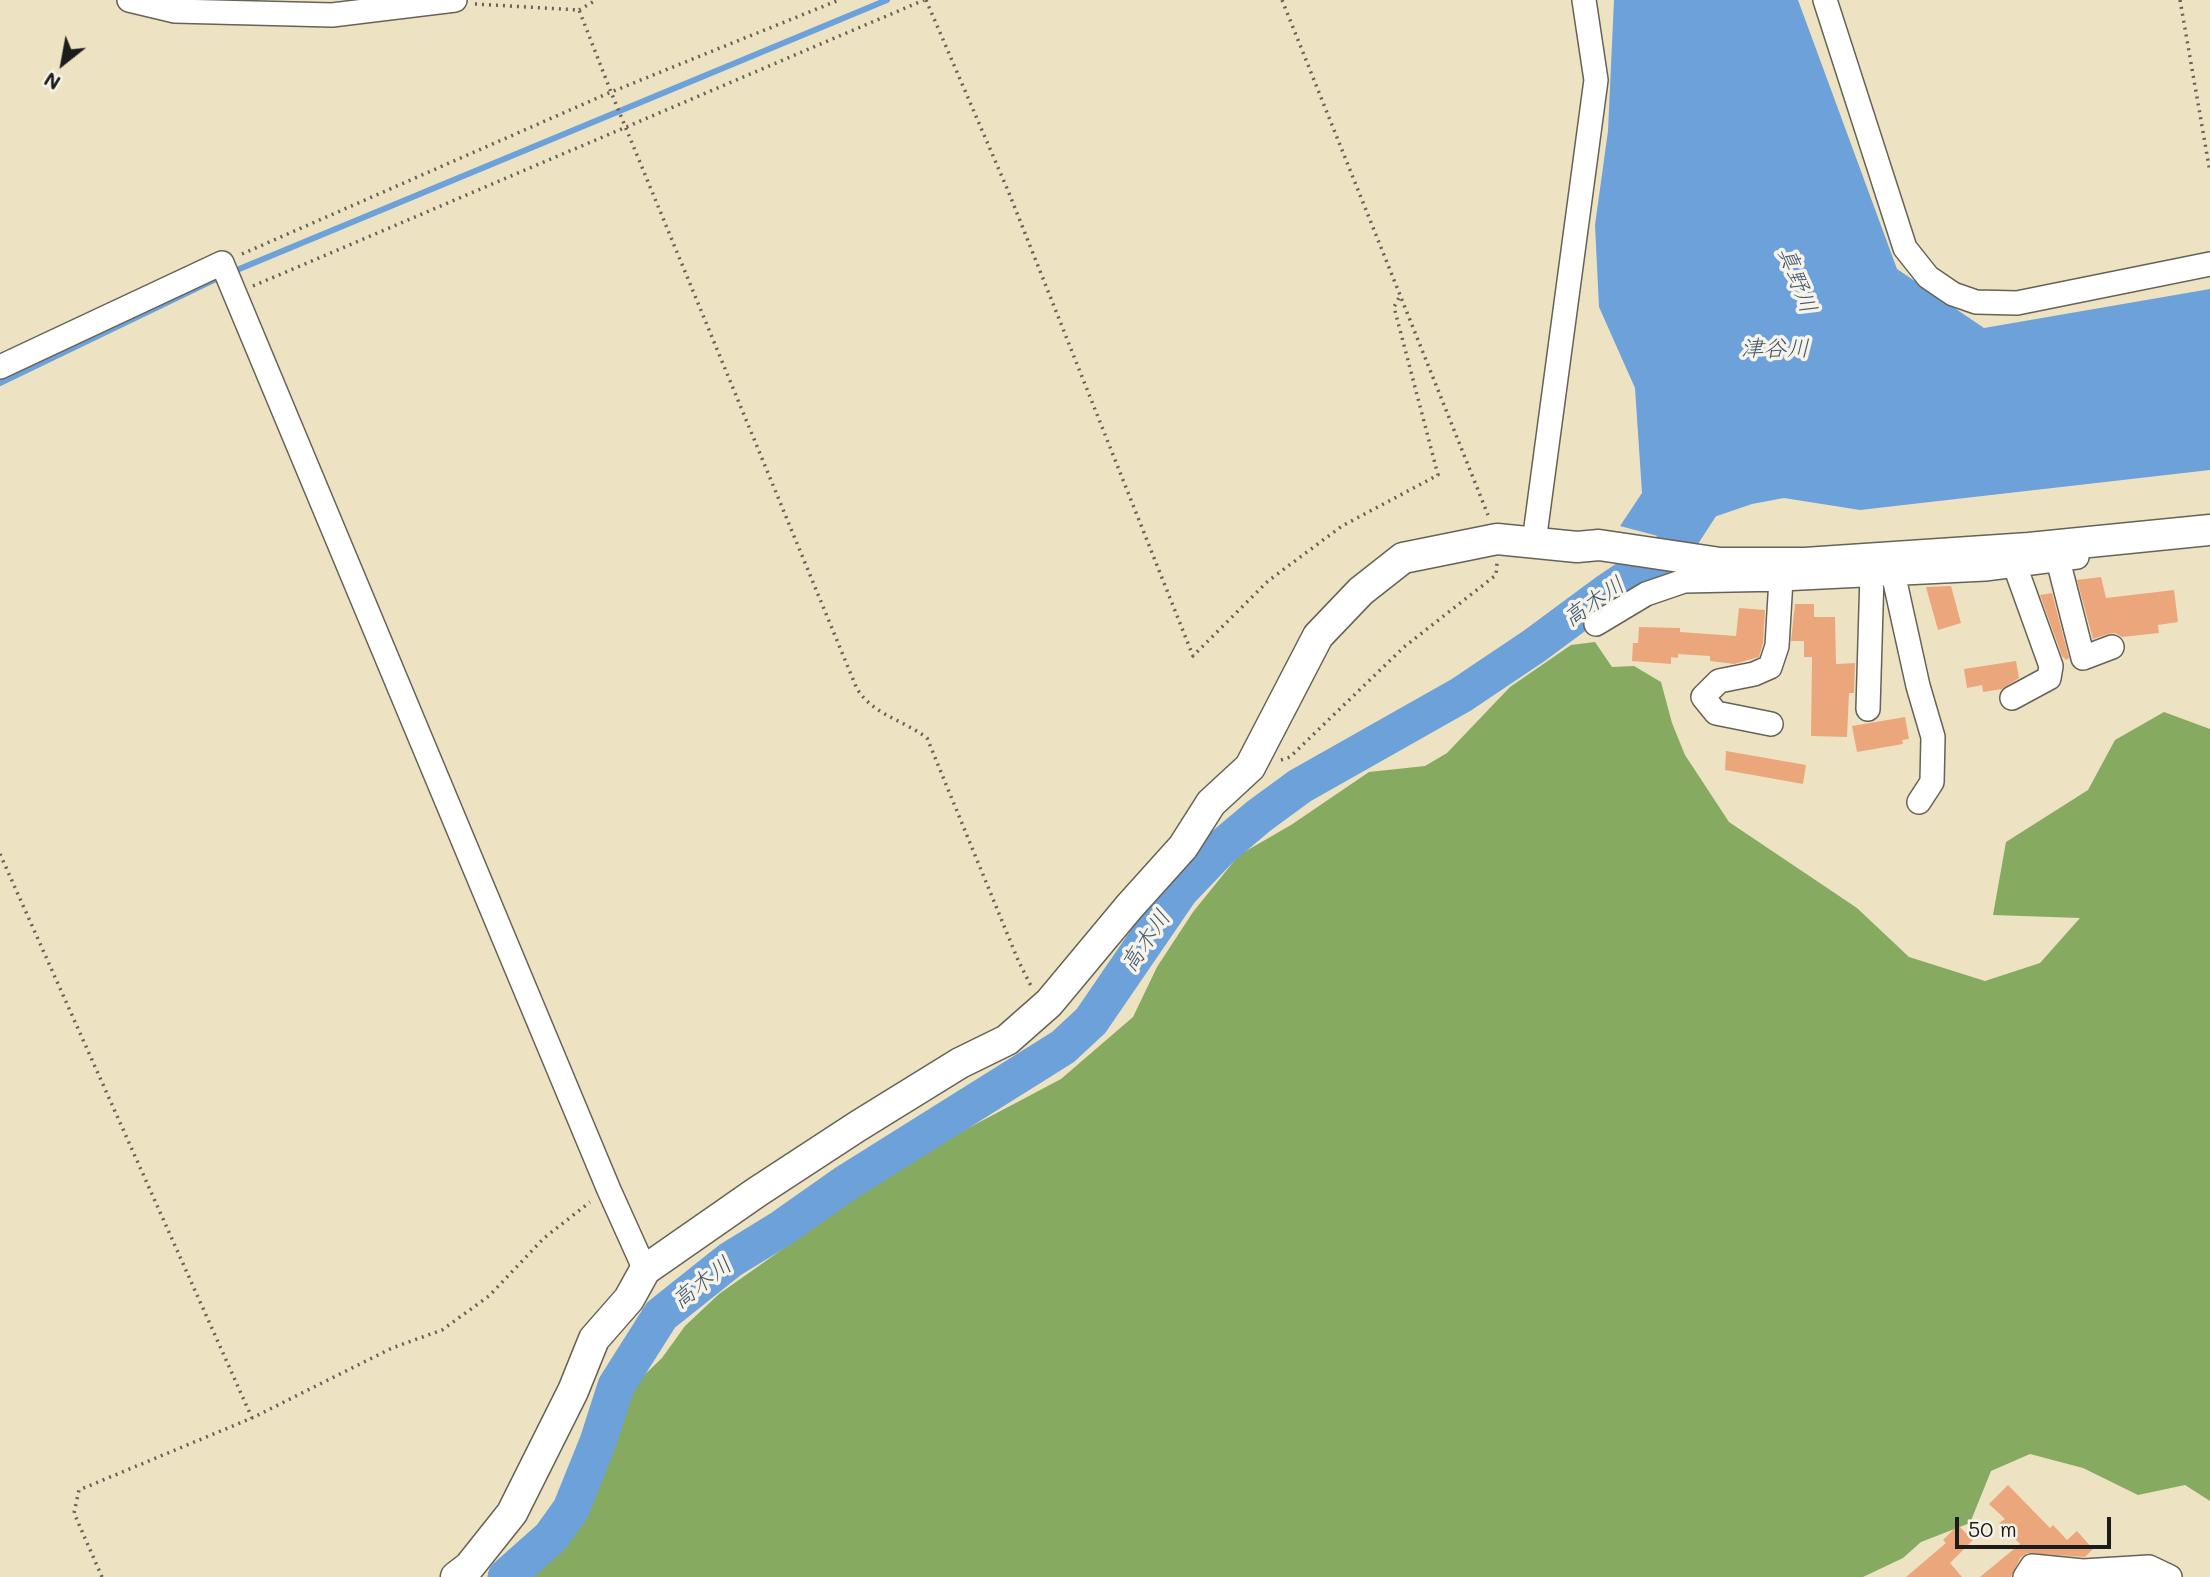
<!DOCTYPE html>
<html>
<head>
<meta charset="utf-8">
<style>
  body { margin:0 }
  #map { position:relative; width:2210px; height:1577px; overflow:hidden; background:#ede3c3; font-family:Mali,sans-serif }
  canvas { display:block }
  .north { position:absolute; left:28px; top:28px; width:70px; height:70px; -webkit-text-stroke:5px #f7f3e8; paint-order:stroke; rotate:211deg; font-size:19px; font-weight:700; line-height:28px; text-align:center; color:#1c1c1c }
  .north::after { content:''; display:block; margin:auto; width:24px; height:32px; background:#1c1c1c; clip-path:polygon(50% 0,100% 100%,50% 72%,0 100%) }
  .scale { position:absolute; left:1955px; top:1517px; width:156px; height:32px; box-sizing:border-box; border:4px solid #1c1c1c; border-top:0; padding-left:9px; font-size:21px; line-height:24px; white-space:nowrap; color:#1c1c1c; -webkit-text-stroke:5px #f7f3e8; paint-order:stroke }
</style>
</head>
<body>
<div id="map">
<canvas width="2210" height="1577"></canvas>
<div class="north">N</div>
<div class="scale">50 m</div>
</div>
<script>
const ctx = document.querySelector('canvas').getContext('2d');
ctx.lineJoin = 'round';
function fill(path, color) { ctx.fillStyle = color; ctx.fill(path, 'evenodd'); }
function stroke(path, color, width, dash) { ctx.strokeStyle = color; ctx.lineWidth = width; ctx.lineCap = dash ? 'butt' : 'round'; ctx.setLineDash(dash || []); ctx.stroke(path); }
function write(font, color, halo, rows, align = 'center') {
  ctx.font = font + ' Mali,"Klee One",sans-serif'; ctx.lineWidth = 7; ctx.setLineDash([]); ctx.textBaseline = 'middle'; ctx.strokeStyle = halo; ctx.fillStyle = color; for (const [text, x, y, turn = 0] of rows) {
    ctx.save(); ctx.translate(x, y); ctx.rotate((+turn || 0) * Math.PI / 180); ctx.textAlign = isNaN(turn) ? turn : align; if (halo) ctx.strokeText(text, 0, 0); ctx.fillText(text, 0, 0); ctx.restore();
  }
}
fill(new Path2D(`
  M1595 642 1612 667 1634 666 1661 682 1672 723 1685 755 1729 822 1857 908 1909 957 1985 981 2040 963 2080 918 1993 915 2006 842 2088 790 2115 740 2164 712 2210 729V1501L2185 1485 2138 1495 2083 1468 2030 1454 1991 1471 1970 1523 1921 1542 1903 1558 1863 1577H530L589 1504 619 1431 635 1384 662 1358 685 1326 719 1294 886 1176 940 1143 1061 1079 1133 1017 1157 967 1193 912 1239 855 1291 825 1369 772 1425 766 1447 753 1510 687 1571 645Z`), '#86aa60');
fill(new Path2D(`
  M1614 0H1798L1897 269 1984 328 2210 289V470L1860 510 1784 498 1752 504 1714 517 1673 540 1620 526 1642 493 1635 388 1599 307 1595 225 1608 131Z`), '#6da1d9');
stroke(new Path2D(`
  M232 272 887 0
  M0 383 222 276`), '#6da1d9', 6);
stroke(new Path2D(`
  M506 1577 551 1537 571 1509 598 1442 616 1386 661 1315 730 1260 782 1228 846 1183 1063 1047 1091 1021 1180 891 1221 848 1259 816 1300 786 1461 695 1534 646 1607 592 1674 547 1709 493`), '#6da1d9', 37);
fill(new Path2D(`
  M2101 577 2106 598 2174 590 2178 622 2158 625 2159 633 2122 637 2115 633 2108 634 2093 639 2077 580Z
  M1951 586 1961 623 1938 630 1926 587Z
  M2052 593 2069 658 2066 660 2062 656 2040 595Z
  M1795 604H1814V617H1835L1836 664 1855 663 1854 693H1849L1847 737 1811 736 1812 657H1804V641H1791Z
  M1739 608 1765 610 1763 643 1759 657 1734 664 1710 661V656L1678 654V658L1671 657V664L1632 661 1633 643H1638L1639 627 1680 628V632L1736 636Z
  M2016 661 2019 678 2002 689 1983 692 1982 685 1967 688 1964 669Z
  M1905 717 1909 739 1902 740 1903 744 1857 752 1852 726Z
  M1726 751 1806 765 1803 784 1725 770Z
  M2008 1485 2050 1528 2053 1525 2067 1540 2077 1531 2093 1549 2085 1557 2027 1553 2020 1558 2011 1577H1980L2020 1544 1999 1523 2005 1519 1989 1504Z
  M1958 1525 1973 1540 1950 1563 1962 1577H1906L1946 1543 1943 1540Z`), '#eca67c');
const minor = new Path2D(`
  M129 0 175 11 332 15 455 0
  M1825 0 1905 248 1928 277 1953 294 1976 302 2017 303 2210 264
  M0 367 222 263 609 1190 645 1270
  M1534 542 1596 80 1584 0
  M2058 560 2083 658 2112 647
  M1893 573 1918 686 1933 737 1932 782 1919 802
  M1596 624 1646 594 1684 581 1781 579 1985 569 2077 557
  M2012 698 2049 678 2051 666 2015 566
  M1868 709 1872 574
  M1771 724 1716 713 1703 697 1719 681 1754 674 1770 667 1777 646 1781 579
  M2025 1577 2032 1566 2083 1571 2149 1567 2170 1577`);
const tertiary = new Path2D(`
  M456 1577 469 1567 512 1513 573 1391 594 1339 629 1299 645 1270 757 1192 858 1126 960 1063 1007 1040 1049 1003 1129 907 1183 847 1211 803 1250 767 1318 636 1361 591 1403 558 1497 539 1577 547 1599 545 1720 563H1805L2029 548 2210 530`);
stroke(minor, '#656256', 26);
stroke(tertiary, '#656256', 33);
stroke(new Path2D(`
  M926 0 1009 193 1193 656 1268 581 1342 526 1438 475 1394 307 1401 294
  M1282 0 1488 515
  M2180 0 2210 172
  M475 4 579 10 611 92 857 689C875 716 902 719 927 738L1018 960 1032 988
  M579 10 596 0
  M242 254 611 92 839 0
  M253 286 924 0
  M1281 760 1290 757 1404 647 1496 575 1497 563
  M0 854 252 1418
  M102 1577 74 1513 79 1490 252 1418 392 1348 442 1330 489 1296 544 1238 590 1202`), '#656256', 3.5, [2, 5]);
stroke(minor, '#fff', 23);
stroke(tertiary, '#fff', 30);
write('italic 23px', '#405871', '#f7f3e8', [
  ["真野川",1797,280,69],
  ["津谷川",1775,349],
  ["高木川",1594,602,-35],
  ["高木川",1146,941,-56],
  ["高木川",702,1283,-38]
]);
</script>
</body>
</html>
